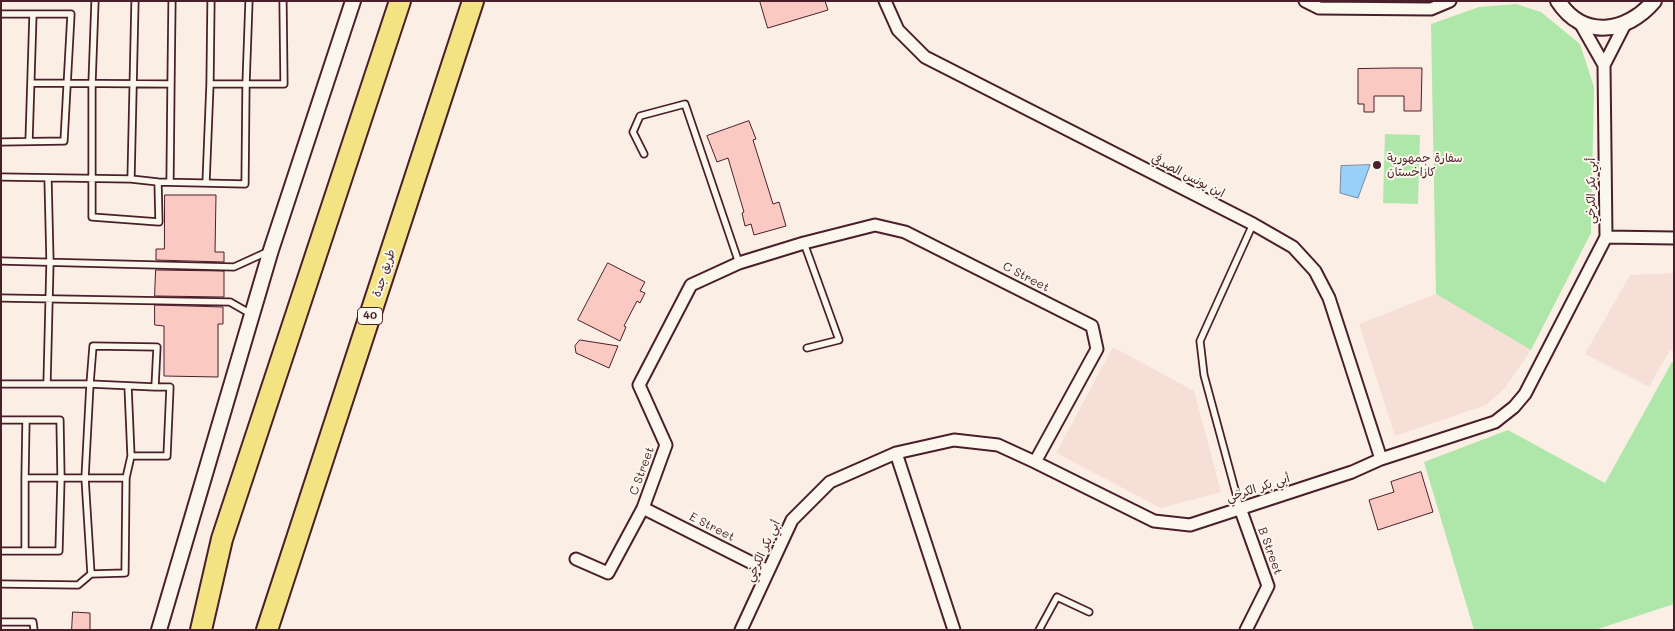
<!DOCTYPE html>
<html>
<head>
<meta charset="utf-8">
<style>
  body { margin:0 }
  #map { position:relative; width:1675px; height:631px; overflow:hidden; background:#fbeee4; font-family:Mali,sans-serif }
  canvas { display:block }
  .frame { position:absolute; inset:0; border:2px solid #4a1f2b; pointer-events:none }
</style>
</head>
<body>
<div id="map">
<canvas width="1675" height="631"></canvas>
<div class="frame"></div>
</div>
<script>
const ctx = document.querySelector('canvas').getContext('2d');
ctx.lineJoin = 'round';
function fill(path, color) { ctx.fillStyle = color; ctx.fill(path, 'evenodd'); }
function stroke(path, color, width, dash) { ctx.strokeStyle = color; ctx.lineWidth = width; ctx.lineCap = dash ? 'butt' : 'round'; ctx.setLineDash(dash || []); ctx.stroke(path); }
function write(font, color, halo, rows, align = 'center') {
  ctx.font = font + ' Mali,"Playpen Sans Arabic",sans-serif'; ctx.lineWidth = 4; ctx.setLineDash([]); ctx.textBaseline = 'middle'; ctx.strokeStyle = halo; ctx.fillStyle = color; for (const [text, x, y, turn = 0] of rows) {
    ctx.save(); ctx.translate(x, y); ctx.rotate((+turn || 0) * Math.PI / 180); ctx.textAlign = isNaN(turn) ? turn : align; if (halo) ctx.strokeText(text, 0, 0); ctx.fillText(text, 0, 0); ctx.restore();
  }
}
fill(new Path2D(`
  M1674 273V351L1670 350 1649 387 1585 354 1630 275Z
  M1436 294 1531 350 1505 388 1486 405 1395 436 1359 324Z
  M1113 347 1194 391 1221 492 1161 508 1056 453Z`), '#f6dfd6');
fill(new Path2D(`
  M1516 4 1541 12 1580 44 1594 87 1591 233 1531 350 1436 294 1431 24 1479 7Z
  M1385 134 1420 135 1418 204 1383 203Z
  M1672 362H1674V604L1595 630H1474L1424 462 1508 430 1605 483Z`), '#afe7ab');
const water = new Path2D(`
  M1370 165 1358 198 1340 193 1341 166Z`);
fill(water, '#97d1f7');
stroke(water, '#788aa5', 1);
const building = new Path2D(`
  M760 1H825L828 10 768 28Z
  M1392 68H1422L1421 111H1404V96H1374V112H1364V104H1358V69Z
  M749 121 756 139 753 140 773 204 779 202 786 226 754 235 751 224 745 226 742 213 744 212 728 158 717 162 707 136Z
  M165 195H216L215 252H224V262L156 260V249H164Z
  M608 263 645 282 640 291 645 293 640 303 637 301 624 326 626 327 620 341 578 320Z
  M156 270 224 271V297L155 296Z
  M155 305 223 307V324H218V377L164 376V326L155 325Z
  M580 340 618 346 609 368 576 353 575 346Z
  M1421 472 1433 512 1378 530 1369 500 1394 492 1391 482Z
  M73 612 90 613V630H72Z`);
fill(building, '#f9c9c2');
stroke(building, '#4a1f2b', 1);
const service = new Path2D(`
  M95 1 92 83V217L159 222 158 182 245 184 246 84H284L283 1
  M135 1 131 179 158 182
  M211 1 210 84H246L249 1
  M1 14H71L64 141 1 142
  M31 83 171 84 172 1
  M29 141 33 14
  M644 154 633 132 640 116 685 104 739 263
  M1 177 131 179
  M170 182 171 84
  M206 183 210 84
  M804 243 839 340 807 348
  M1 261 234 267 269 251
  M1 298 230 302 251 314
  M1 384H90L85 478H126L125 573 91 574 78 585 1 584
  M47 384 50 262 48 178
  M128 386 131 456
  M1 420H60L61 478H85L91 574
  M25 478V551
  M126 478 131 456H167L170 387H155L157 347 93 346 90 384 155 387
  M1240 508 1204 375 1200 341 1253 224
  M1 551H59L61 478H25L26 420
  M1 622H33L34 630
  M1039 630 1057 597 1089 612`);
const minor = new Path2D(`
  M885 1 898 30 925 57 1253 224 1293 247 1315 271 1329 298 1381 459
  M1305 1 1319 8 1431 9 1450 1
  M1579 21 1604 65
  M1606 237 1674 238
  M896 453 954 630
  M643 508 768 571
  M1240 508 1268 586 1246 630
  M576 559 608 573 643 508 666 445 639 385 691 285 739 263 804 243 875 225 905 232 1092 326 1097 349 1035 462
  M741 630 792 520 830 482 896 453 954 440 998 445 1035 462 1154 521 1190 525 1352 472 1381 459 1495 422 1514 407 1525 394 1606 237 1604 65 1625 24`);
const tertiary = new Path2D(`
  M1558 1C1583 40 1627 33 1654 1
  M159 630 271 250 353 1`);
const motorway = new Path2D(`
  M201 630 222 539 400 1
  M267 630 473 1`);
stroke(service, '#4a1f2b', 9);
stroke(minor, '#4a1f2b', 15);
stroke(tertiary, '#4a1f2b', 18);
stroke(motorway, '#4a1f2b', 24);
stroke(service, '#fbf7ec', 5.5);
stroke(minor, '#fbf7ec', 11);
stroke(tertiary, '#fbf7ec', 14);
stroke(motorway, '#f4e382', 20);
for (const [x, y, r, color] of [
  [1377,165,5,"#4a1f2b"]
]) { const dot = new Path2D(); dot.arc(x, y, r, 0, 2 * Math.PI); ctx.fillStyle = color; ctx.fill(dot); stroke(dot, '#fbf7ec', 2); }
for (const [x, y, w] of [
  [370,316,25]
]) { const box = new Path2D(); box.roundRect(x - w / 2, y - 8.5, w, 17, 4); ctx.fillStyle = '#fbf7ec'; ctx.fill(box); stroke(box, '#4a1f2b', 1); }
write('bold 11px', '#4a1f2b', null, [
  ["40",370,316]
]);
write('12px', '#4a1f2b', '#fbf7ec', [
  ["سفارة جمهورية",1387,158],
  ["كازاخستان",1387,172]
], 'left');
write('12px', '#4a1f2b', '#fbf7ec', [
  ["ابن يونس الصدفي",1188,176,27],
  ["أبي بكر الكرخي",1591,191,-90],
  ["طريق جدة",384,273,-72],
  ["C Street",1026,277,27],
  ["C Street",642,471,-70],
  ["أبي بكر الكرخي",1258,488,-18],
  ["E Street",712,527,27],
  ["أبي بكر الكرخي",763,551,-65],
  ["B Street",1270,551,70]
]);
</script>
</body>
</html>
